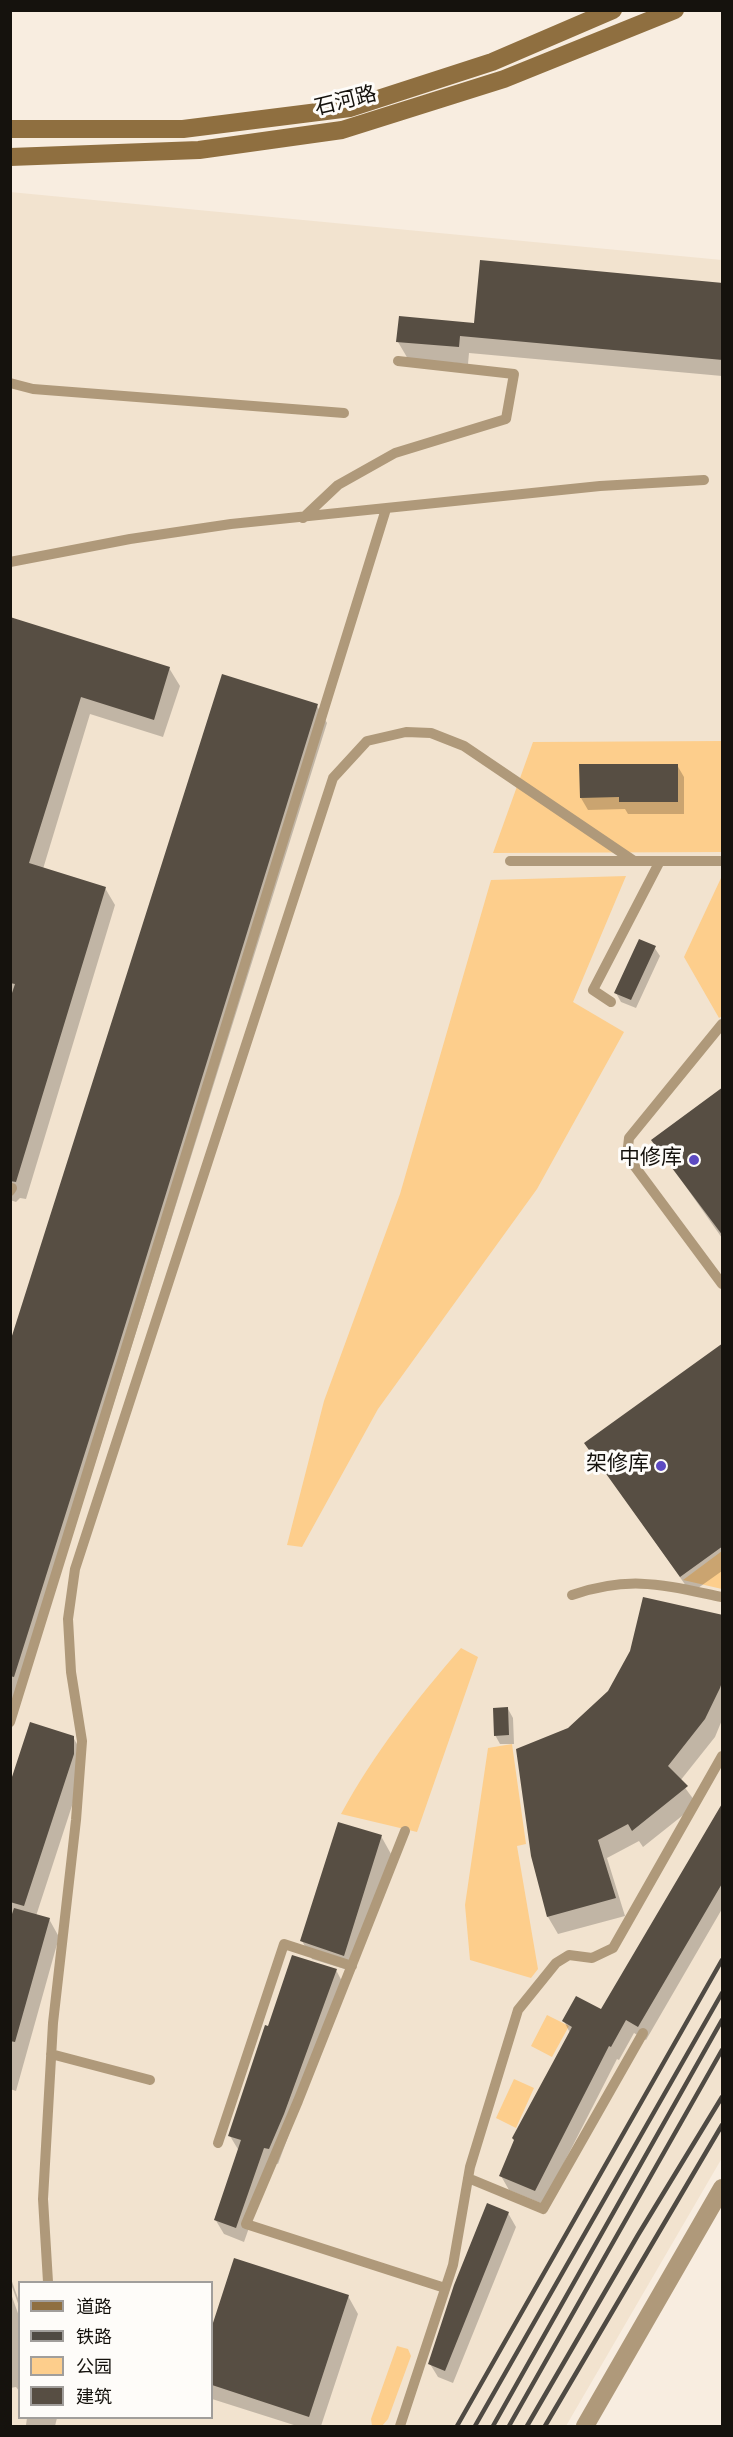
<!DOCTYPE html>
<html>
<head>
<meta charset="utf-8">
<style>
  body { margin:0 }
  #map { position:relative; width:733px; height:2437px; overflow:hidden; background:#f8ede0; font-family:Overpass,"Noto Sans SC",sans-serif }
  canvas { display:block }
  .frame { position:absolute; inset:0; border:12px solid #15120d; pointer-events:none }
  .legend { position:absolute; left:18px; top:2281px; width:195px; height:138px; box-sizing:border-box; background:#fefcf9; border:2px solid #a19e9b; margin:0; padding:8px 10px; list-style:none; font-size:18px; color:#15120d }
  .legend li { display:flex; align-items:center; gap:12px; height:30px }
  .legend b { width:30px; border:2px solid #a19e9b }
</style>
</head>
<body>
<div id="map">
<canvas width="733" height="2437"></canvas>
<div class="frame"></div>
<ul class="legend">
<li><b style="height:8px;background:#8f6f40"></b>道路</li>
<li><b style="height:8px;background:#4f4a43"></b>铁路</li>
<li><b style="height:16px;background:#fdce8c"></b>公园</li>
<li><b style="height:16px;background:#574e43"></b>建筑</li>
</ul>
</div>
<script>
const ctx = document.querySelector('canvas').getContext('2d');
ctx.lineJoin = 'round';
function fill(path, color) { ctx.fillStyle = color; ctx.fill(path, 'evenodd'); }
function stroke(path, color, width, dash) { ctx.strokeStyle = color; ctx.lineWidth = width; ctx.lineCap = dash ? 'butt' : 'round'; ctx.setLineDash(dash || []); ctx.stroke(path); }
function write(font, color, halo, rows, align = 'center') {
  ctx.font = font + ' Overpass,"Noto Sans SC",sans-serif'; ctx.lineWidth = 6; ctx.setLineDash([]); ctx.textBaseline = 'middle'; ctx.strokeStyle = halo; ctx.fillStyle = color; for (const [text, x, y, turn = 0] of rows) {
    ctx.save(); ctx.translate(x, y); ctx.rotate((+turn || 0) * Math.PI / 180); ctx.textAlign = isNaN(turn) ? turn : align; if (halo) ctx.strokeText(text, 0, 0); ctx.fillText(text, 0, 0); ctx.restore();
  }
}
fill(new Path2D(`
  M10 192 722 260V2158L566 2426H11ZM20 2282H212V2418H20Z`), '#f2e3cf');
fill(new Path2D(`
  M722 741V852L493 853 533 742Z
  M626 876 573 1002 624 1032 537 1189 378 1409 302 1547 287 1545 324 1401 400 1194 491 880Z
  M721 878 722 1016 719 1018 684 957Z
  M722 1551V1589L683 1580Z
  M461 1648 478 1657 417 1832 341 1814C374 1753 416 1700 461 1648Z
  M512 1744 526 1844 517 1846 538 1969 531 1978 470 1960 465 1905 488 1748Z
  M547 2015 569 2026 552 2057 531 2046Z
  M514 2079 534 2088 516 2128 496 2118Z
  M397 2346 408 2349 411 2356 388 2419 382 2426H372L371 2419Z`), '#fdce8c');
fill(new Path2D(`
  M722 284V376L469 353 468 364 408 359 398 342 475 324Z
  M10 618 169 668 180 686 163 737 90 714 43 869 105 888 115 905 26 1199 20 1198 16 1202 10 1200Z
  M317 706 327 723 10 1734V1347Z
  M677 765 684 777V814H628L625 809 588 810 581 798Z
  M654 947 660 956 636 1008 621 1002 616 993Z
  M722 1089V1238L653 1140Z
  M722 1345V1571L691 1593 586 1443Z
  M722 1616V1720L715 1737 680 1781 697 1804 643 1847 639 1841 607 1858 625 1916 558 1934 548 1917 532 1856 569 1729Z
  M508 1709 513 1718 514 1744H500L495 1735Z
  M73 1737 83 1755V1772L36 1916 49 1919 59 1937 16 2091 10 2089V1926L13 1916 10 1915V1788Z
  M722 1805V1909L646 2040 634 2033 619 2060 617 2059 543 2204 509 2190 501 2176 570 2033 564 2021 601 2011Z
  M381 1836 391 1854 354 1972 312 1959 302 1941Z
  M336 1970 344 1985 278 2164 272 2162 244 2242 224 2234 215 2219 239 2151 230 2136 269 2028Z
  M508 2213 516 2227 453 2383 438 2377 430 2364Z
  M235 2260 348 2296 358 2314 321 2426H297L212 2399V2331Z
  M10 2276 20 2304V2309L10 2281Z
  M10 2291 20 2319V2392L16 2387 10 2388Z
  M27 2418H57L55 2426H22L26 2425Z`), '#0003');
fill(new Path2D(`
  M480 260 723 283V360L460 336 459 347 396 342 399 316 474 323Z
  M10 617 170 667 154 720 81 697 29 863 106 887 16 1182 10 1181V999L15 984 10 983Z
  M222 674 318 704 114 1361 14 1677 10 1676V1342Z
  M579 764H678V802H619V797L580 798Z
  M639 939 656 946 631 1000 614 993Z
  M723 1087V1236L651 1140Z
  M723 1343V1546L680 1577 584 1443Z
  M643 1597 723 1615V1679L720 1688 705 1719 668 1766 688 1786 632 1831 628 1824 598 1840 616 1898 547 1917 531 1856 516 1749 568 1728 608 1691 630 1651Z
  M508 1707 509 1735 494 1736 493 1708Z
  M30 1722 74 1736V1754L24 1906 10 1902V1783Z
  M723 1802V1882L638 2027 626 2020 611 2047 609 2046 535 2191 499 2176 514 2140 512 2138 572 2027 562 2021 576 1996 601 2009Z
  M338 1822 382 1835 344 1956 300 1941Z
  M14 1908 50 1918 15 2042 10 2041V1920Z
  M292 1955 337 1969 284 2114 269 2149 264 2148 236 2228 214 2220 241 2140 228 2136 265 2025 268 2026Z
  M487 2203 509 2212 445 2371 428 2364 454 2285Z
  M234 2258 349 2295 309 2417 212 2385V2326Z`), '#574e43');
stroke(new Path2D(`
  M10 383 33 389 344 413
  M303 518 338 485 395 453 506 419 514 374 398 361
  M10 562 130 539 231 524 600 486 704 480
  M510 861H722
  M611 1002 593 990 660 861
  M722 1024 629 1138 627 1156 722 1284
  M10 1191 12 1188
  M572 1595C631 1575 663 1585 722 1597
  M10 1722 386 509
  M405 1831 298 2101 246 2224 445 2288
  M51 2054 150 2080
  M218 2143 284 1944 352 1966
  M468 2178 543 2209 643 2033
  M48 2282 43 2199 53 2023 76 1820 82 1741 71 1672 68 1619 75 1569 333 778 367 741 406 732 431 733 464 746 634 861
  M400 2426 453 2265 470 2167 518 2010 556 1963 569 1955 592 1958 613 1948 722 1756`), '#af997a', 10);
stroke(new Path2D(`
  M585 2426 722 2188`), '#af997a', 18);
stroke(new Path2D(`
  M10 129H183L350 108 492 62 613 10
  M10 157 199 150 342 130 504 79 675 10`), '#8f6f40', 18);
stroke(new Path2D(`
  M457 2426 722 1960
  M475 2426 722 1993
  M493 2426 722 2020
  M509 2426 722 2050
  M527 2426 638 2235 722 2097
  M545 2426 722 2125`), '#4f4a43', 4.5);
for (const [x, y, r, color] of [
  [694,1160,6,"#5d4ac2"],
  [661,1466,6,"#5d4ac2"]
]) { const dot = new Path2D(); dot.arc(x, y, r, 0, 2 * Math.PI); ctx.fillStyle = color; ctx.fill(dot); stroke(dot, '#fefcf9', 2); }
write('21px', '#15120d', '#fefcf9', [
  ["石河路",346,103,-14]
]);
write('21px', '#15120d', '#fefcf9', [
  ["中修库",682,1160],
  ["架修库",649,1466]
], 'right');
</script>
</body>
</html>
